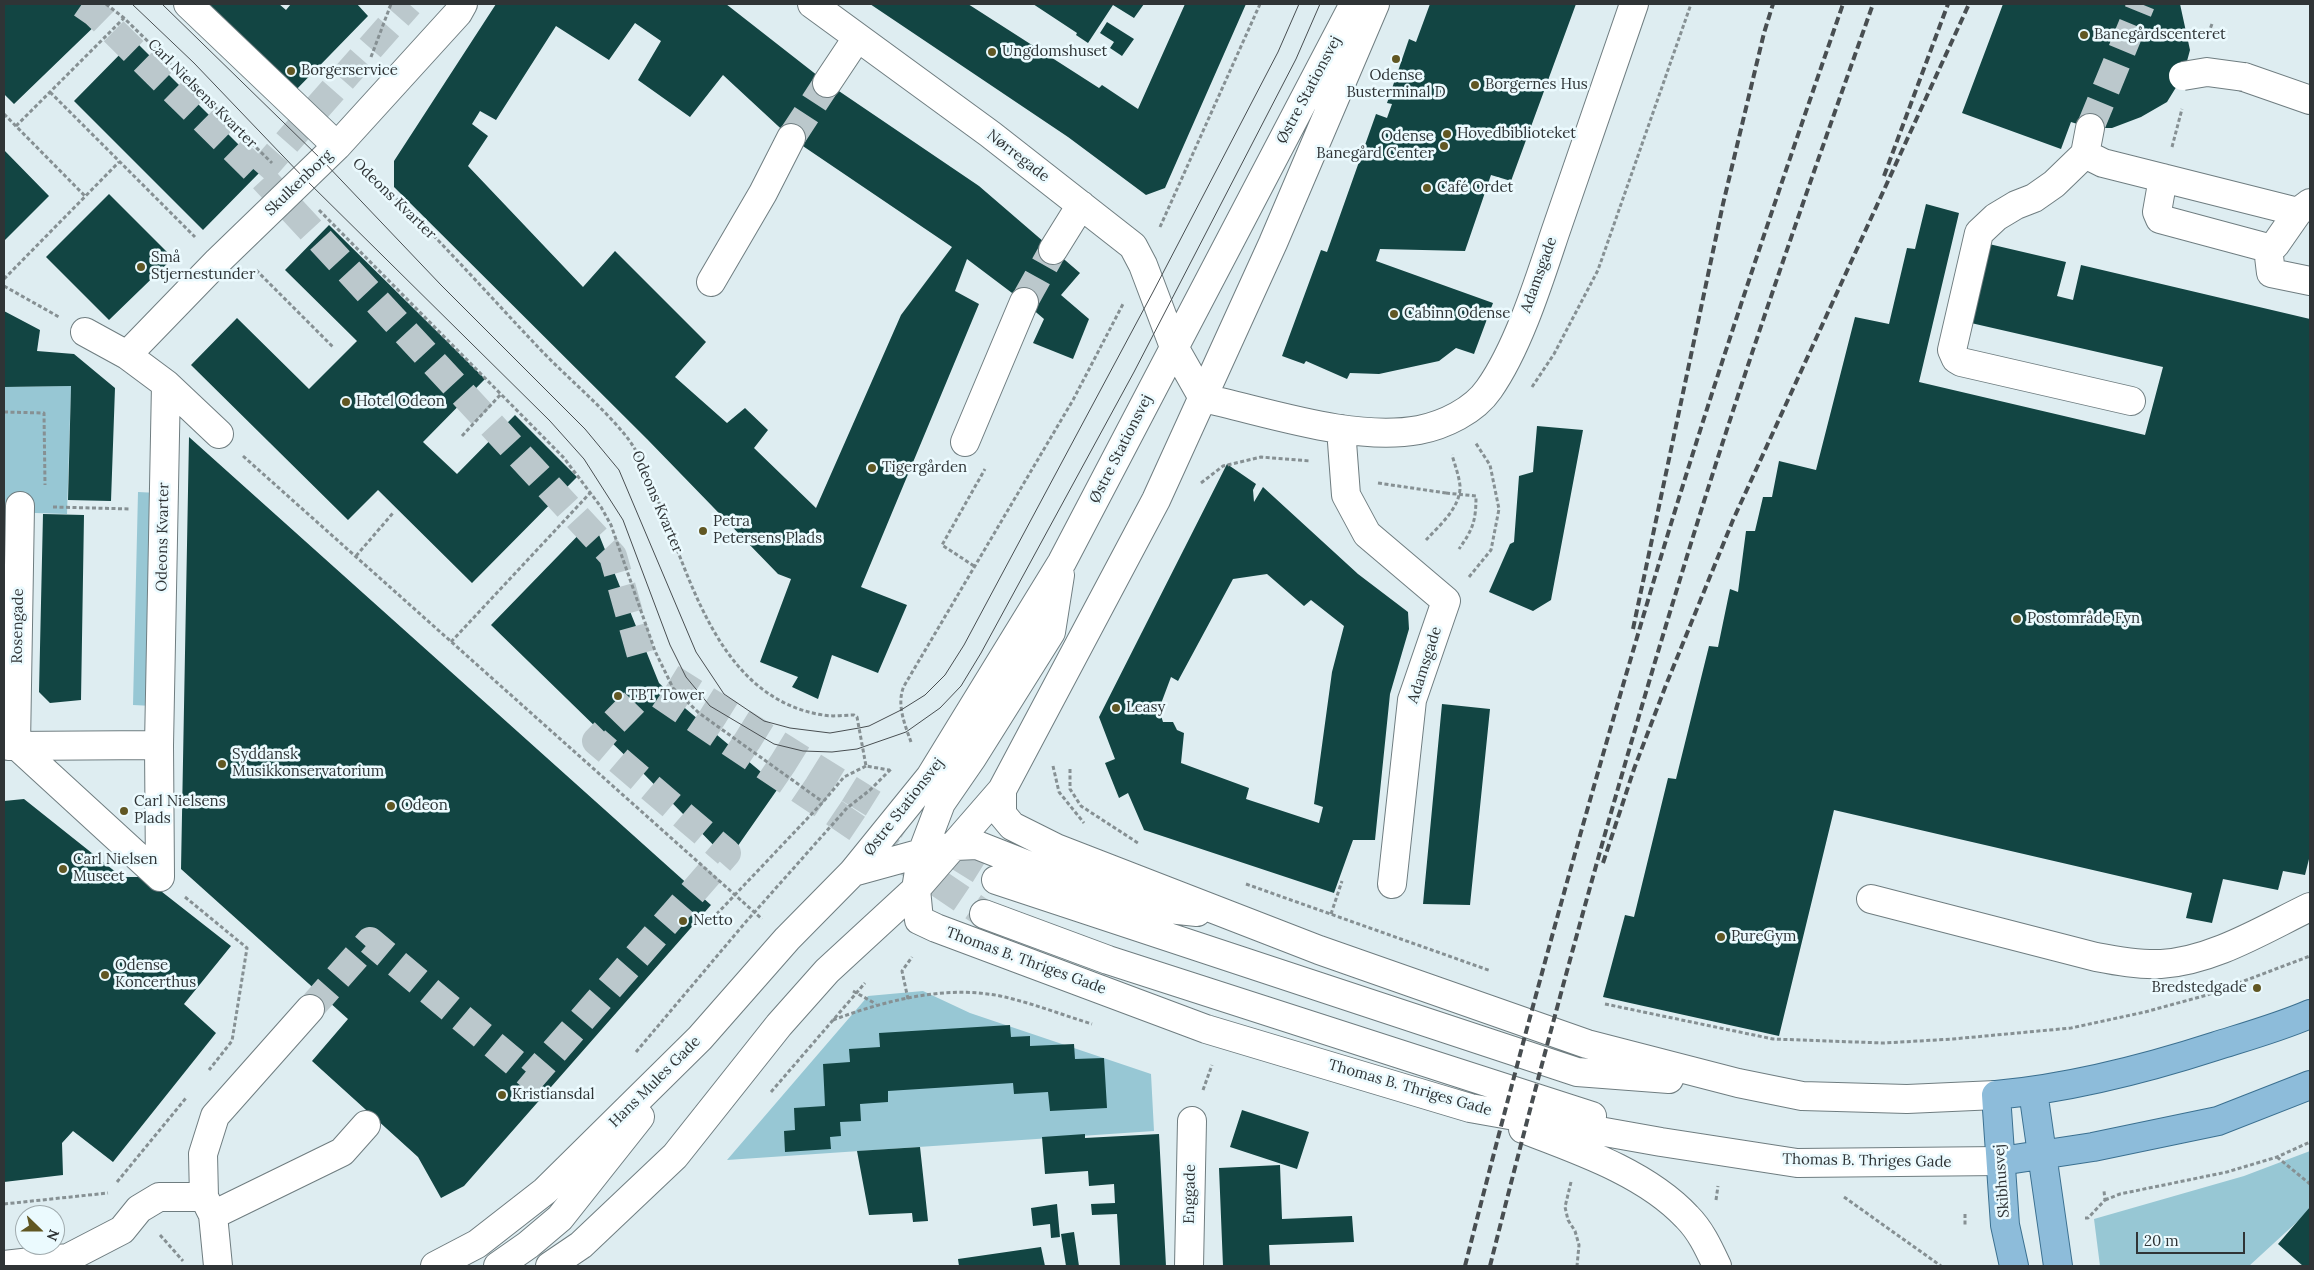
<!DOCTYPE html>
<html>
<head>
<meta charset="utf-8">
<style>
  body { margin:0 }
  #map { position:relative; width:2314px; height:1270px; overflow:hidden; background:#deedf1; font-family:Lora,serif }
  canvas { display:block }
  .frame { position:absolute; inset:0; border:5px solid #2f3436; pointer-events:none }
  .north { position:absolute; left:15px; top:1205px; width:50px; height:50px; box-sizing:border-box; background:#ebfafe; border:1px solid #a0abae; border-radius:50%; rotate:112deg; font-size:14px; font-weight:700; line-height:20px; text-align:center; color:#2f3436 }
  .north::after { content:''; display:block; margin:auto; width:18px; height:22px; background:#615723; clip-path:polygon(50% 0,100% 100%,50% 72%,0 100%) }
  .scale { position:absolute; left:2136px; top:1232px; width:109px; height:22px; box-sizing:border-box; border:2px solid #2f3436; border-top:0; padding-left:6px; font-size:15px; line-height:18px; white-space:nowrap; color:#2f3436; -webkit-text-stroke:4px #ebfafe; paint-order:stroke }
</style>
</head>
<body>
<div id="map">
<canvas width="2314" height="1270"></canvas>
<div class="frame"></div>
<div class="north">N</div>
<div class="scale">20 m</div>
</div>
<script>
const ctx = document.querySelector('canvas').getContext('2d');
ctx.lineJoin = 'round';
function fill(path, color) { ctx.fillStyle = color; ctx.fill(path, 'evenodd'); }
function stroke(path, color, width, dash) { ctx.strokeStyle = color; ctx.lineWidth = width; ctx.lineCap = dash ? 'butt' : 'round'; ctx.setLineDash(dash || []); ctx.stroke(path); }
function write(font, color, halo, rows, align = 'center') {
  ctx.font = font + ' Lora,serif'; ctx.lineWidth = 5; ctx.setLineDash([]); ctx.textBaseline = 'middle'; ctx.strokeStyle = halo; ctx.fillStyle = color; for (const [text, x, y, turn = 0] of rows) {
    ctx.save(); ctx.translate(x, y); ctx.rotate((+turn || 0) * Math.PI / 180); ctx.textAlign = isNaN(turn) ? turn : align; if (halo) ctx.strokeText(text, 0, 0); ctx.fillText(text, 0, 0); ctx.restore();
  }
}
fill(new Path2D(`
  M71 386 67 514 4 512V387Z
  M138 492 158 493 153 706 133 705Z
  M923 991 970 1013 1151 1074 1154 1131 727 1160 868 996Z
  M2310 1151V1210L2249 1266H2100L2094 1219 2244 1176Z`), '#97c7d4');
fill(new Path2D(`
  M4 4H84L103 18 14 104 4 94Z
  M199 4H279L286 10 291 4H357L368 16 292 94Z
  M496 4H726L827 83 979 186 1080 273 1061 295 1089 319 1073 359 1033 343 1044 319 1024 302 967 259 955 291 979 304 861 587 907 605 878 673 832 655 818 699 792 687 798 677 760 662 791 579 778 574 647 439 394 187V161ZM635 23 661 41 638 80 690 117 723 75 791 138 952 247 901 315 816 508 754 448 768 430 745 408 727 423 675 377 706 342 615 251 583 287 468 166 488 136 472 124 480 111 496 120 556 26 609 60Z
  M870 4H968L1099 88 1102 85 1138 109 1185 4H1246L1165 188 1146 195 1068 137Z
  M1033 4H1144L1134 18 1113 5 1088 43 1076 35 1077 33Z
  M1430 4H1576L1511 181 1491 175 1465 251 1380 249 1376 261 1493 303 1474 354 1456 348 1439 361 1379 374 1350 373 1347 379 1306 361 1304 364 1282 356 1321 250 1327 252 1376 114 1387 118 1392 104 1387 103 1409 39 1416 42Z
  M2003 4H2180L2190 50 2183 76 2167 102 2141 117 2112 128H2090L2071 122 2061 149 1962 113Z
  M1107 22 1134 39 1122 56 1110 48 1114 42 1100 33Z
  M134 40 263 169 203 230 74 101Z
  M4 150 49 196 4 241Z
  M109 194 173 258 109 320 46 257Z
  M1926 204 1959 213 1919 382 2145 435 2163 367 1971 323 1989 244 2066 262 2057 296 2073 300 2081 265 2310 319V855L2305 875 2283 871 2278 890 2223 879 2212 923 2186 918 2192 893 1834 810 1779 1036 1603 997 1625 915 1634 917 1668 778 1676 779 1709 646 1718 647 1730 589 1738 592 1746 531H1755L1763 497H1772L1779 461 1816 470 1855 317 1889 324 1907 248 1915 249Z
  M329 225 485 379 423 442 457 474 515 415 577 477 472 583 378 490 348 520 191 365 237 318 309 389 357 341 285 270Z
  M4 311 40 330 37 351 74 354 115 388 111 501 68 500 71 386 4 387Z
  M1537 426 1583 430 1551 600 1533 611 1489 592 1510 544 1514 542 1519 476 1533 472Z
  M189 437 711 905 464 1186 441 1198 418 1157 312 1061 348 1019 181 869Z
  M1227 464 1256 484 1253 490 1254 502 1263 487 1358 574 1408 612 1409 629 1390 694 1375 840H1353L1334 893 1144 830 1128 793 1119 798 1105 763 1115 759 1099 717ZM1267 574 1304 606 1311 600 1344 626 1332 672 1314 804 1323 807 1319 823 1246 799 1249 788 1181 763 1184 733 1177 730 1173 722H1163L1159 709 1171 677 1178 681 1233 579Z
  M43 514 84 515 81 700 50 703 39 692Z
  M593 520 659 683 686 709 779 787 728 860 642 772 491 625Z
  M1442 704 1490 709 1470 905 1423 904Z
  M24 799 122 877H143L231 946 184 1004 216 1033 113 1162 73 1131 62 1143 63 1175 4 1182V801Z
  M1010 1025 1011 1037 1030 1036V1046L1074 1044 1075 1059 1104 1058 1107 1108 1050 1111 1048 1092 1014 1094 1013 1083 888 1091V1102L860 1104 861 1121 840 1122 841 1136 830 1137 831 1149 785 1152 784 1131 795 1130 794 1108 825 1106 823 1064 850 1062 849 1049 880 1047 879 1033Z
  M1242 1110 1309 1132 1297 1169 1230 1147Z
  M1085 1134V1138L1159 1134 1166 1266H1120L1117 1214 1092 1215 1091 1204 1115 1203 1114 1184 1089 1186 1088 1171 1045 1174 1042 1137Z
  M920 1147 928 1221 913 1222 912 1213 869 1215 857 1151Z
  M1280 1165 1282 1219 1352 1216 1354 1242 1269 1245 1270 1266H1223L1219 1168Z
  M1057 1204 1060 1237 1051 1238 1050 1224 1033 1226 1031 1208Z
  M2310 1207V1266H2303L2278 1244Z
  M1074 1232 1079 1266H1066L1061 1234Z
  M1041 1247 1045 1266H959L958 1259Z`), '#124543');
stroke(new Path2D(`
  M82 4 95 13 259 174 613 556 642 659
  M2090 128 2141 4
  M791 138 827 83
  M259 174 409 4
  M1024 302 1053 250
  M671 678 996 880
  M660 695 984 914
  M310 1009 370 941 532 1077 727 853 596 741 640 696`), '#bbc8cc', 28, [28, 14]);
const minor = new Path2D(`
  M188 4 337 146
  M812 4 990 134 1133 246 1143 265 1174 347 1203 398C1268 412 1353 442 1419 430 1444 425 1474 411 1489 389 1518 348 1539 281 1555 233 1582 156 1608 80 1634 4
  M2244 77 2310 100
  M827 83 857 38
  M2090 128 2085 154 2103 163 2298 212 2310 203
  M2085 154 2054 184 2034 198 2016 205 1996 217 1979 233 1952 350 1956 359 1961 362 2131 401
  M2163 178 2157 212 2160 219 2268 248 2275 245 2298 212
  M2268 248 2271 273 2310 281
  M1053 250 1081 205
  M711 282 763 193 791 138
  M85 332 127 355 166 384 219 434
  M127 355 218 261 337 146 458 13 463 4
  M1341 429 1346 495 1367 534 1446 601 1412 700 1392 884
  M965 442 1024 302
  M1060 575 1051 632 972 758 941 803 922 853 916 889 919 920 936 928 1206 1029 1470 1108 1661 1142 1797 1163 2001 1161
  M16 745 20 506
  M16 745 160 877
  M8 746 159 745
  M1002 790V814L1012 826 1056 848 1319 950 1587 1044 1738 1083 1802 1096 1907 1099 1996 1095
  M853 872 922 853 955 846 977 845 1048 873 1140 906 1197 912
  M160 877 159 745 166 384
  M996 880 1577 1072 1669 1079
  M1871 899 2096 957C2117 961 2139 965 2161 964 2213 961 2264 929 2310 907
  M984 914 1108 960 1592 1116
  M1523 1129C1578 1150 1646 1173 1687 1217 1701 1231 1709 1249 1717 1266
  M213 1215 342 1152 366 1125
  M4 1265 68 1258 122 1230 139 1209 159 1197H204
  M218 1266 213 1215 204 1197 203 1154 215 1116 310 1009
  M435 1266 477 1244 545 1191 700 1038 787 939 853 872 930 777 1062 562 1354 4
  M498 1266 528 1245 560 1218 640 1117
  M550 1266 581 1245 675 1156 779 1025 827 971 916 889 1002 790 1156 500 1273 243 1375 4
  M1189 1266 1192 1121`);
const major = new Path2D(`
  M2033 1091 2058 1266
  M2001 1161 2093 1147 2218 1121 2310 1085
  M2014 1266 2005 1225 1996 1095C2071 1088 2145 1069 2216 1046 2248 1036 2280 1027 2310 1014`);
stroke(minor, '#6f7d80', 30);
stroke(major, '#3b7090', 30);
stroke(new Path2D(`
  M106 4 124 18 272 163
  M2206 40 2212 24
  M371 57 391 4
  M50 92 195 237
  M4 114 86 197
  M16 126 124 18
  M2172 147 2182 109
  M363 168C425 222 480 286 537 346 566 377 600 404 626 436 642 456 650 483 660 505 693 587 722 699 823 715 833 717 844 715 854 715L857 717 866 766 889 770
  M319 210 564 458 601 507 611 525 655 651 673 688 699 713 823 802
  M1160 227 1260 4
  M256 270 334 348
  M4 279 119 162
  M4 286 59 317
  M1532 387 1554 354 1598 270 1691 4
  M4 412 44 413 45 485
  M462 436 501 394
  M243 456 762 919
  M1201 483 1223 466 1261 457 1310 461
  M1378 483 1446 493
  M53 507 131 509
  M1426 540C1439 526 1461 507 1460 486 1459 476 1455 465 1452 455
  M356 556 393 513
  M974 566 942 545 985 469
  M1469 577 1491 550 1499 509 1490 465 1475 442
  M451 642 590 493
  M911 742C905 725 896 704 904 686L1073 400 1123 304
  M1053 766 1059 792 1084 823
  M1070 769V789L1081 806 1138 843
  M1246 884 1491 971
  M185 897 247 948 232 1041 209 1070
  M1331 914 1342 881
  M712 919 823 802 844 777 866 766
  M853 991 876 1004
  M908 999 902 971 912 957
  M1605 1004 1773 1039 1883 1043 1953 1039 2071 1028 2145 1012 2207 995 2310 956
  M833 1020C887 1000 948 984 1005 997 1034 1004 1063 1015 1092 1024
  M636 1052 744 924 847 808 870 790 892 768
  M1203 1090 1212 1065
  M771 1092 865 983
  M2277 1157 2310 1184
  M117 1182 186 1098
  M1571 1182 1565 1207 1568 1220 1575 1231 1579 1245 1577 1266
  M1844 1197 1941 1266
  M1716 1200 1718 1186
  M2105 1200 2120 1194 2227 1172 2277 1157 2310 1142
  M4 1204 108 1193
  M1965 1214V1227
  M2085 1218H2088L2105 1200 2104 1191
  M160 1235 183 1261`), '#869093', 3, [4, 2.5]);
stroke(minor, '#fff', 28);
stroke(major, '#8dbcda', 28);
stroke(new Path2D(`
  M132 4 194 63 304 178 550 421 584 459 623 520 670 645 686 677 710 706 774 744 803 751 832 752 857 749 906 732 940 708 961 686 981 653 1134 372 1296 59 1320 4
  M162 4 322 160 441 285 585 429 619 470 696 652 724 694 764 721 790 728 830 733 859 728 869 726 901 710 925 695 945 675 964 645 1153 292 1278 52 1299 4`), '#484e51', 1);
stroke(new Path2D(`
  M1884 176 1948 4
  M1633 629 1723 204 1764 33 1773 4
  M1603 863 1634 769 1666 685 1733 520 1969 4
  M1465 1266C1524 1033 1588 801 1657 570 1714 380 1778 192 1843 4
  M1490 1266C1548 1035 1611 804 1681 576 1739 384 1806 193 1873 4`), '#484e51', 4, [8, 4]);
const minorBridge = new Path2D(`
  M2183 76 2207 72 2244 77`);
stroke(minorBridge, '#6f7d80', 30, []);
stroke(new Path2D(`
  M1446 493 1476 496C1476 521 1473 529 1459 549`), '#869093', 3, [4, 2.5]);
stroke(minorBridge, '#fff', 28);
for (const [x, y, r, color] of [
  [2084,35,5,"#615723"],
  [992,52,5,"#615723"],
  [1396,59,5,"#615723"],
  [291,71,5,"#615723"],
  [1475,85,5,"#615723"],
  [1447,134,5,"#615723"],
  [1444,146,5,"#615723"],
  [1427,188,5,"#615723"],
  [141,267,5,"#615723"],
  [1394,314,5,"#615723"],
  [346,402,5,"#615723"],
  [872,468,5,"#615723"],
  [703,531,5,"#615723"],
  [2017,619,5,"#615723"],
  [618,696,5,"#615723"],
  [1116,708,5,"#615723"],
  [222,764,5,"#615723"],
  [391,806,5,"#615723"],
  [124,811,5,"#615723"],
  [63,869,5,"#615723"],
  [683,921,5,"#615723"],
  [1721,937,5,"#615723"],
  [105,975,5,"#615723"],
  [2257,988,5,"#615723"],
  [502,1095,5,"#615723"]
]) { const dot = new Path2D(); dot.arc(x, y, r, 0, 2 * Math.PI); ctx.fillStyle = color; ctx.fill(dot); stroke(dot, '#ebfafe', 2); }
write('15px', '#2f3436', '#ebfafe', [
  ["Banegårdscenteret",2094,35],
  ["Ungdomshuset",1002,52],
  ["Borgerservice",301,71],
  ["Odense",1396,76,"center"],
  ["Busterminal D",1396,93,"center"],
  ["Borgernes Hus",1485,85],
  ["Hovedbiblioteket",1457,134],
  ["Odense",1434,137,"right"],
  ["Banegård Center",1434,154,"right"],
  ["Café Ordet",1437,188],
  ["Små",151,258],
  ["Stjernestunder",151,275],
  ["Cabinn Odense",1404,314],
  ["Hotel Odeon",356,402],
  ["Tigergården",882,468],
  ["Petra",713,522],
  ["Petersens Plads",713,539],
  ["Postområde Fyn",2027,619],
  ["TBT Tower",628,696],
  ["Leasy",1126,708],
  ["Syddansk",232,755],
  ["Musikkonservatorium",232,772],
  ["Carl Nielsens",134,802],
  ["Plads",134,819],
  ["Odeon",401,806],
  ["Carl Nielsen",73,860],
  ["Museet",73,877],
  ["Netto",693,921],
  ["PureGym",1731,937],
  ["Odense",115,966],
  ["Koncerthus",115,983],
  ["Bredstedgade",2247,988,"right"],
  ["Kristiansdal",512,1095]
], 'left');
write('15px', '#2f3436', '#ebfafe', [
  ["Østre Stationsvej",1309,90,-62],
  ["Carl Nielsens Kvarter",202,94,45],
  ["Nørregade",1018,156,38],
  ["Skulkenborg",299,183,-44],
  ["Odeons Kvarter",394,199,44],
  ["Adamsgade",1539,275,-70],
  ["Østre Stationsvej",1121,449,-63],
  ["Odeons Kvarter",657,502,67],
  ["Odeons Kvarter",163,537,-89],
  ["Rosengade",18,626,-89],
  ["Adamsgade",1425,665,-72],
  ["Østre Stationsvej",904,807,-52],
  ["Thomas B. Thriges Gade",1026,961,20],
  ["Hans Mules Gade",655,1082,-45],
  ["Thomas B. Thriges Gade",1410,1088,16],
  ["Thomas B. Thriges Gade",1867,1161,1],
  ["Skibhusvej",2002,1181,-94],
  ["Enggade",1190,1194,-89]
]);
</script>
</body>
</html>
